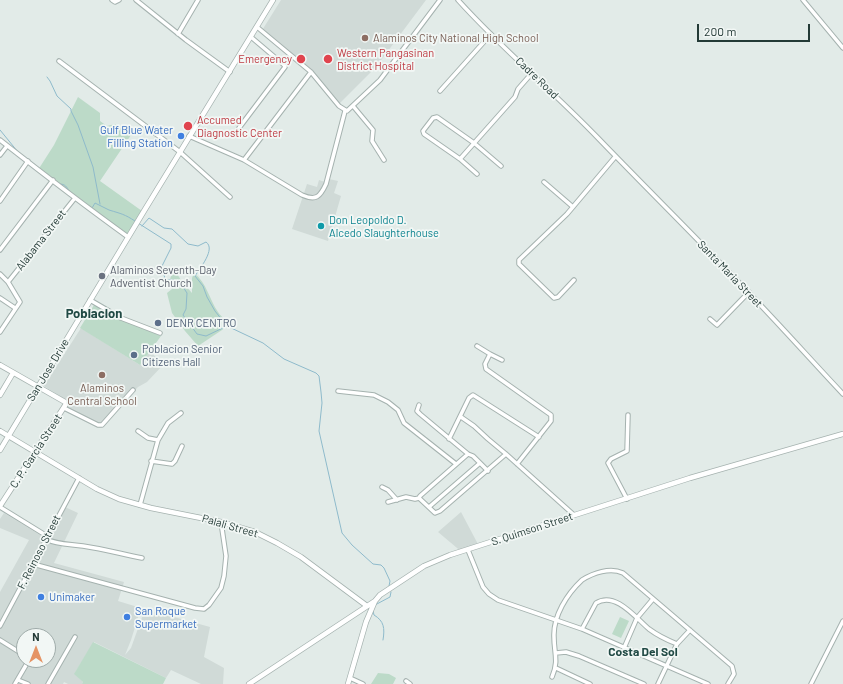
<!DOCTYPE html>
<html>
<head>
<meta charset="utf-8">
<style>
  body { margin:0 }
  #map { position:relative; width:843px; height:684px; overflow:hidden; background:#e2ebe8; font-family:Barlow,sans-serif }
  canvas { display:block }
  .north { position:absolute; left:16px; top:628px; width:40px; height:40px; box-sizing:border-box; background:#f2f7f5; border:1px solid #9faba9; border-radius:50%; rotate:0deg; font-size:11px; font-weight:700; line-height:16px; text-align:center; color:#233a36 }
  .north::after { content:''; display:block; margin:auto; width:14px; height:18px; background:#e59465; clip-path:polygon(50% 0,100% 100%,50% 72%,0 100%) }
  .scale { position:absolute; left:697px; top:24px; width:113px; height:18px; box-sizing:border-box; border:2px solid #233a36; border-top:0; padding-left:5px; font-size:12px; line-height:14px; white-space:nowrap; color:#233a36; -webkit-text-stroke:3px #f2f7f5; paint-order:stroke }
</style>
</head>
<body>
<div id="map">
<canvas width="843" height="684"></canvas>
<div class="north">N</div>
<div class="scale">200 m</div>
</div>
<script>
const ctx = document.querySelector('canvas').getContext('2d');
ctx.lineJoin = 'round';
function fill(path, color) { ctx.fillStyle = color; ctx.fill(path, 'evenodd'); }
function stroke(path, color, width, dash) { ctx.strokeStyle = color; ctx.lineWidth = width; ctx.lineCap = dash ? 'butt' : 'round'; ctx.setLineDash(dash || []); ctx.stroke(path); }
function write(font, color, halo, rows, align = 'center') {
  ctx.font = font + ' Barlow,sans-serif'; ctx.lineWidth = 3.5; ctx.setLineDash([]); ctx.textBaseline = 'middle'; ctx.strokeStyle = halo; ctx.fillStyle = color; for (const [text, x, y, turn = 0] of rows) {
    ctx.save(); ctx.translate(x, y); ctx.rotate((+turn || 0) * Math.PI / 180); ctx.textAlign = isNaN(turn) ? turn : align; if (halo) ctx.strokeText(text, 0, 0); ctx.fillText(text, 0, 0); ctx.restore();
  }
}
fill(new Path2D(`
  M281 0H426L376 67 338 105 312 73 261 32Z
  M329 179 338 181 334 193 341 196 328 241 292 229 307 184 317 187 319 180 328 183Z
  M81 328 140 365 150 351 163 365 147 382 138 387 101 427 66 408 69 402 44 386Z
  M65 507 78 513 54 563 124 582 118 601 141 608 131 640 125 655 131 648 145 609 210 627 204 657 224 668 223 684H201L171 670 166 678 94 642 75 673 83 682 82 684H68L64 682 63 684H0V626ZM24 636H48V660H24Z
  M461 512 480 548 463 553 438 532Z
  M4 513 45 538 0 623V592L29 540 0 528V519Z`), '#d0dad7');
fill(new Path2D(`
  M78 97 100 113V121L107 126 115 124 131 135 100 181 142 211 126 236 38 170 54 145Z
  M175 271 183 283 192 293V278L194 273C207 283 209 299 218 312 221 317 226 319 229 324L222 330 198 346 185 331 172 313 167 293 172 289C169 281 169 277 175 271Z
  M94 305 118 318 161 336 140 365 80 328Z
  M620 617 629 621 621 638 612 634Z
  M93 642 166 678 163 684H82L83 682 74 674Z
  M378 673 389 674 396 678 393 684H371Z`), '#bcdac8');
stroke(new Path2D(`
  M47 77 50 81 57 96 71 109V111L78 125 93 167 100 204
  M0 130 18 152
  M60 184C65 184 67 187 69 191
  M92 208 95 203C100 205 104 208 109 210 122 214 124 214 135 221
  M138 223 171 244V248L162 266 165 279 179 281 187 293 186 309 183 315 197 334 206 336 227 326 263 343 284 359 316 373 319 376 321 392 322 403 319 431 342 533 352 545 373 564 381 565 384 568 390 581 389 586
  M142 226 149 218 164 228 172 229 188 244 198 246 206 242C216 249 200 268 195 276L203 286 207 297 215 311 226 325
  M375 605 390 597 391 592
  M373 611 374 615C384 621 385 628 383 640`), '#8ebacb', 1);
const minor = new Path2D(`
  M112 0 115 2 119 0
  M136 0 186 40 230 72
  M458 0C502 49 553 91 598 138 648 190 699 240 748 292 780 325 811 360 843 394
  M803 0 843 48
  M257 27 311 72 339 106 347 111 380 80 440 0
  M178 34 198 0
  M59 61 180 152 230 197
  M440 91 491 34
  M353 106 373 130 372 141 384 160
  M239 128 285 67 284 65 251 37
  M189 136 244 160 302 195C316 201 320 197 326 184L345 111
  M0 140C42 173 85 206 128 237
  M0 155 7 146
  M460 159 515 97 518 89 532 73
  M244 160 311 72
  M477 174 460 159 424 134 423 131 433 118 437 117 474 143 501 166
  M544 182 573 207
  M0 201 28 161
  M0 250 53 180
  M0 274 8 282 20 302 0 332
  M574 280 558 297 554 298 519 264V260L567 214 615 157
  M8 282 75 198
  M0 298 15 308
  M90 300 121 318 160 333
  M710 319 717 325 749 292
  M477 346 490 354 485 364 486 369 551 415V421L517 464
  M490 354 502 360
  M338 391 374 395 388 402 398 410 404 423 456 464
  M419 405 417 411 420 414 468 454 473 456 488 471
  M64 408 98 425H102L133 390
  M461 417 474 426 488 439 506 454 574 515
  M138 431 148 438 158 440
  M449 439 469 398 473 395 539 437
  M468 454 420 496 419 498 435 513 440 511 506 454
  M151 461 172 464 175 461 182 446
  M382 487 388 490 397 500
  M627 499 608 463 611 459 627 451 628 415
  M388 502 406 497 415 499 419 498
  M140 505 158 440 168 423 181 413
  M0 507 47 536
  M429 507 480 463
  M46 539C58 545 70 544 83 546 103 549 122 554 142 558
  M468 550 483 587 489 594 498 600 582 629 708 684
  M33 564 195 608 204 609 209 605 221 588 224 576 226 556 221 522
  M0 626 79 478
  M582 629 596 603C615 591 635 617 649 629 657 635 667 640 677 644
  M0 640 24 655
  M624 648 637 618 653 599
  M556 653 566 652 579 656 644 684
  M556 668 590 684
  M552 677C559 661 554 653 554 637 553 616 567 594 582 580 593 573 610 567 623 573L732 666 734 674 728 684
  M350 678 363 684
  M18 680 28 684
  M406 681 410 684
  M15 684 29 660
  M48 684 75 637
  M658 684 677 644 690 630
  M811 684 843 621`);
const tertiary = new Path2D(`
  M0 365 65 402 66 404 0 506
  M0 395 13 373
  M0 431 97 489 119 499 151 508 221 522 255 532 277 543 301 557 367 606
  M0 450 144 211 273 0
  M249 684 375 601 380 595 424 566 450 555 690 478 843 434
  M348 684 366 622 375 601`);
stroke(minor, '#a5b2af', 5.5);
stroke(tertiary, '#a5b2af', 6);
stroke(minor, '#fff', 3.5);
stroke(tertiary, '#fff', 4.5);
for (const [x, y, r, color] of [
  [365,38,4,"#8d6e63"],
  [301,59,5,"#e0444e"],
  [328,59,5,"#e0444e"],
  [188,126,5,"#e0444e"],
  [181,136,4,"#3f7fe0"],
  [321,226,4,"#0f9aa8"],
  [102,276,4,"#6b7280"],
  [158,323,4,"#5c6f8a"],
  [134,355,4,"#5c6f8a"],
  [102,375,4,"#8d6e63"],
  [41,597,4,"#3f7fe0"],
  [127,617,4,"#3f7fe0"]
]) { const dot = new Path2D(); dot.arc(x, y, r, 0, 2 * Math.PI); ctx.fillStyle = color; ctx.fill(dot); stroke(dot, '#f2f7f5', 1.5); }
write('11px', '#785e54', '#f2f7f5', [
  ["Alaminos City National High School",373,38],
  ["Alaminos",102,388,"center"],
  ["Central School",102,401,"center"]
], 'left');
write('11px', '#be3a42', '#f2f7f5', [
  ["Western Pangasinan",337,53],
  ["District Hospital",337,66],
  ["Emergency",292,59,"right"],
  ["Accumed",197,120],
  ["Diagnostic Center",197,133]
], 'left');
write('11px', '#233a36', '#f2f7f5', [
  ["Cadre Road",537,78,44],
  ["Alabama Street",41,240,-52],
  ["Santa Maria Street",730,274,46],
  ["San Jose Drive",48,370,-59],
  ["C. P. Garcia Street",36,451,-57],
  ["Palali Street",230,526,16],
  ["S. Quimson Street",532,529,-18],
  ["F. Reinoso Street",39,552,-63]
]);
write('11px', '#366cbe', '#f2f7f5', [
  ["Gulf Blue Water",173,130,"right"],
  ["Filling Station",173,143,"right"],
  ["Unimaker",49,597],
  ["San Roque",135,611],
  ["Supermarket",135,624]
], 'left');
write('11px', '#0d838f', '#f2f7f5', [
  ["Don Leopoldo D.",329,220],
  ["Alcedo Slaughterhouse",329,233]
], 'left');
write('11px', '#5b616d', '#f2f7f5', [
  ["Alaminos Seventh-Day",110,270],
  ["Adventist Church",110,283]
], 'left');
write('11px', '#4e5e75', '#f2f7f5', [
  ["DENR CENTRO",166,323],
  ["Poblacion Senior",142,349],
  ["Citizens Hall",142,362]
], 'left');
write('bold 12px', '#214a45', '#f2f7f5', [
  ["Costa Del Sol",643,652]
]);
write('bold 13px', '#214a45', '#f2f7f5', [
  ["Poblacion",94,314]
]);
</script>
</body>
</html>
